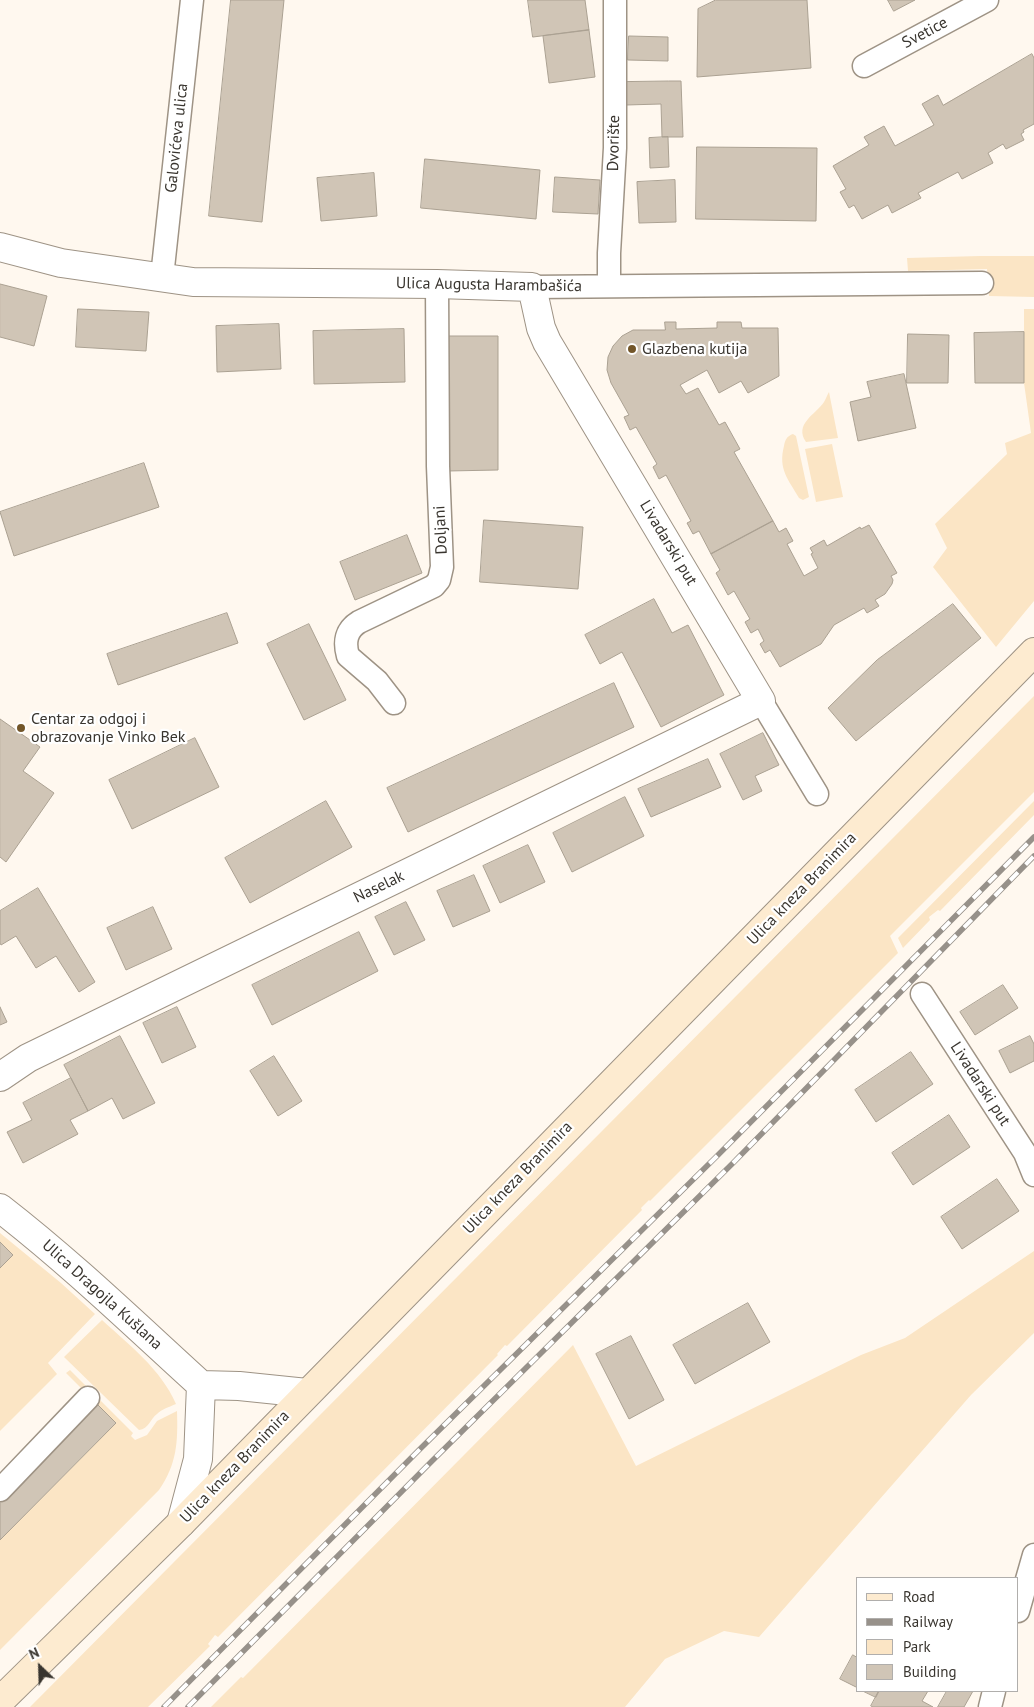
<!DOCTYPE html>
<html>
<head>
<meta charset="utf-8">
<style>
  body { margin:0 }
  #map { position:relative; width:1034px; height:1707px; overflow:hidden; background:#fff8ef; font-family:"PT Sans",sans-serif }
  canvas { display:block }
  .legend { position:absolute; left:856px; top:1577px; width:162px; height:115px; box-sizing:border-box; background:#fff; border:1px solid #b0aeac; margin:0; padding:6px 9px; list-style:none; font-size:15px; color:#39352f }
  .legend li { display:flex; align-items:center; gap:10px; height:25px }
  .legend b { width:25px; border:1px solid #b0aeac }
  .north { position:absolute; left:15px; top:1642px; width:50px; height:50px; -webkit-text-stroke:4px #fff; paint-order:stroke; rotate:336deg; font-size:14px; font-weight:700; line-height:20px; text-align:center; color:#39352f }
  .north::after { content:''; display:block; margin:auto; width:18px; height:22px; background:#39352f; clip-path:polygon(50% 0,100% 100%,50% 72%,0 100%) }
</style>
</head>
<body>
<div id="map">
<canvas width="1034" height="1707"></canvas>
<ul class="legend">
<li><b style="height:6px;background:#fdebd0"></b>Road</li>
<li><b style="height:6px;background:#97918a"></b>Railway</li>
<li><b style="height:14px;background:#fbe5c5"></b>Park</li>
<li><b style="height:14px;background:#d0c5b6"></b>Building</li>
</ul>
<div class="north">N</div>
</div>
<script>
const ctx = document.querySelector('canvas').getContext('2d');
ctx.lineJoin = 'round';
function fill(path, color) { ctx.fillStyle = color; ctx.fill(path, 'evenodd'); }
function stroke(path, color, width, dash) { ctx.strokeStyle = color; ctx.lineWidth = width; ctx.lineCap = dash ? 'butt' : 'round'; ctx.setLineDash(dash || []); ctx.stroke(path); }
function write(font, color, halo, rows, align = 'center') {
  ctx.font = font + ' "PT Sans",sans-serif'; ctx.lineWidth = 4.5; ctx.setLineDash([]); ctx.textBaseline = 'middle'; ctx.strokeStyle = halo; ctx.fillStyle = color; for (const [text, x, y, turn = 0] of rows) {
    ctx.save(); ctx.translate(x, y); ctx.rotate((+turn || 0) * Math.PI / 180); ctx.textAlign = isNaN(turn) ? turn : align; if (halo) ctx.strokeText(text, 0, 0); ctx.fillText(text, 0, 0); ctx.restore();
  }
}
fill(new Path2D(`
  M980 256H1034V297L989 296 987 269 908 271 907 258Z
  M1024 309H1034V601L996 647 933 567 947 548 935 524 1007 454 1005 443 1031 433 1024 383Z
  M829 392 838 438 806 442C794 424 815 415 824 402 826 399 827 395 829 392Z
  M793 434 796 436 809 497 803 500 799 498C788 479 778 469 784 446 785 440 787 436 793 434Z
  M832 444 843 497 816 502 805 449Z
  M1034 696V792L890 936 898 953 650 1201 649 1200 641 1208 642 1210 507 1346 505 1345 497 1354 498 1355 218 1637 215 1635 208 1644 210 1646 148 1707H30Z
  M1034 801V815L940 911 938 910 929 917 930 920 903 948 898 938Z
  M0 1233 61 1283 95 1314 48 1363 57 1374 0 1431Z
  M1034 1251V1333L971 1395 759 1637 724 1631 665 1659 625 1707H211L241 1677 243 1678 573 1345 636 1466 861 1355 905 1338Z
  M102 1320C129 1345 161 1369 176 1404 169 1407 162 1409 157 1414 150 1419 149 1429 139 1430L64 1357Z
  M70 1370 133 1433 131 1436 135 1440 147 1435 157 1421 177 1411C178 1442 177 1464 159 1490L0 1650V1540L116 1423 66 1373Z`), '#fbe5c5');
const building = new Path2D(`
  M231 0H284L262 222 209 216Z
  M528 0H585L589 30 533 37Z
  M716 0H807L811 68 697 77 698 9Z
  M888 0H915L894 11Z
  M589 30 595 77 549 83 543 36Z
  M629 36 668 37V61L628 60Z
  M1032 54 1034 58V124L1023 130 1024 132 1021 134 1024 140 1006 149 1003 144 988 153 993 163 962 179 958 172 918 193 921 198 892 213 888 205 862 219 854 205 849 208 840 192 846 189 833 166 869 145 864 137 884 126 895 146 934 125 922 104 938 95 943 105Z
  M669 81H681L683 137H662L661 104 626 105 625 82Z
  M668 137 669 167 650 168 649 138Z
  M697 147 817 148 816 221 696 219Z
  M425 159 540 170 536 219 421 208Z
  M374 173 377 216 321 221 317 178Z
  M555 177 600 180 598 214 553 212Z
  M675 180 676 222 639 223 637 182Z
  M0 284 47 296 34 346 0 337Z
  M78 309 149 312 146 351 76 347Z
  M665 322H676V329L717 328V322H741L742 328H778L779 376 748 393 741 381 719 393 707 370 680 385 686 394 698 388 719 425 725 422 740 449 734 452 773 521 711 554 699 531 693 534 687 523 691 521 666 475 659 479 653 467 657 464 636 427 630 430 624 417 629 415 611 383 607 370 608 357 613 346 622 336 633 330H665Z
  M279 324 281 369 217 372 216 326Z
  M404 329 405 382 314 384 313 331Z
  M1024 332V383H975L974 333Z
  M908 334 949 335 948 383H907Z
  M447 336H498V470L448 471Z
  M904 374 916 428 858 441 850 402 871 397 867 382Z
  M144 463 159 507 14 556 0 512Z
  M484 520 583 527 578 589 480 582Z
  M773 521 779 532 786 528 793 541 787 544 804 576 818 568 811 554 813 553 810 548 824 540 827 546 860 527 861 529 869 525 897 573 891 576 893 580 892 584 885 594 875 600 879 606 867 613 864 608 834 625 821 644 780 667 770 650 765 653 760 644 764 641 758 629 751 633 745 622 750 619 734 591 728 595 716 573 720 570 711 554Z
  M407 535 422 573 355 600 340 562Z
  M654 599 672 633 688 625 724 695 661 727 622 652 600 664 585 635Z
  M953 604 981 638 856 741 828 708 877 660Z
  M227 613 238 643 118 685 107 654Z
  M309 624 346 700 304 720 267 644Z
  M614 683 634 727 408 832 387 788Z
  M0 719 40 747 23 771 54 793 6 862 0 857Z
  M763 733 779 765 755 776 762 791 743 800 720 754Z
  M195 738 219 787 132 829 109 780Z
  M708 759 721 787 651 817 638 789Z
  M625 797 644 836 572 872 553 833Z
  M326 801 352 847 250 903 225 858Z
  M528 845 545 882 500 903 483 866Z
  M474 875 490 911 453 927 437 891Z
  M38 888 95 982 79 992 56 956 36 968 16 936 1 945 0 943V911Z
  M406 902 425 940 394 955 375 917Z
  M153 907 172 949 126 970 107 928Z
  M359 932 378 971 272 1025 252 985Z
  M1003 985 1018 1008 975 1035 960 1012Z
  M0 1007 7 1022 0 1025Z
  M177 1007 196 1047 162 1063 143 1023Z
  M120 1036 155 1103 123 1119 112 1098 88 1111 64 1065Z
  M1030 1036 1034 1044V1061L1010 1073 999 1051Z
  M911 1052 933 1084 876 1122 855 1090Z
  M274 1056 302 1101 278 1116 250 1071Z
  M71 1078 88 1111 70 1120 78 1134 23 1163 7 1132 32 1120 23 1103Z
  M949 1115 970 1147 913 1185 892 1153Z
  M997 1179 1019 1211 962 1249 941 1217Z
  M0 1242 13 1255 0 1268Z
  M748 1303 770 1342 695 1384 673 1345Z
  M631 1336 664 1400 629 1419 596 1354Z
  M98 1405 116 1423 0 1540V1503Z
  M853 1655 858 1658V1688L840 1679Z
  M863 1691H879L876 1697Z
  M879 1691H928L922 1701 933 1707H873L871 1706Z
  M947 1691H973L964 1707H938Z`);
fill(building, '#d0c5b6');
stroke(building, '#aba192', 1);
const minor = new Path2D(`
  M864 66 987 0
  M162 277 192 0
  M609 286V253L615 148V0
  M532 287 982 283
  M761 701 817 794
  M394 703 377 681 348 656C344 642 346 630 359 622L434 586 439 580 442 567 438 466 437 284
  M922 994 1025 1153 1034 1175
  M0 1490 88 1398
  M1018 1611 1034 1555
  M990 1707 994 1691`);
const tertiary = new Path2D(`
  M0 247 61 263 193 282 437 284 532 287 541 328 547 342 761 701 28 1058 0 1077
  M0 1208C71 1263 135 1325 201 1385
  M201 1385 239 1386 307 1393
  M181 1523 198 1459 201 1385`);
const secondary = new Path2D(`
  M0 1701 181 1523 1034 652`);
stroke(minor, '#9e9385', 25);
stroke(tertiary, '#9e9385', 30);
stroke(secondary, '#9e9385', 30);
stroke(minor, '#fff', 22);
stroke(tertiary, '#fff', 28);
stroke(secondary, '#fdebd0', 28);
const rail = new Path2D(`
  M164 1707 420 1449 716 1157 1034 837
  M188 1707 432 1461 734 1162 1034 856`);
stroke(rail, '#97918a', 5.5);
stroke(rail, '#fff', 4, [11]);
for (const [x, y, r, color] of [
  [632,349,5,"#735629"],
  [21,728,5,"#735629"]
]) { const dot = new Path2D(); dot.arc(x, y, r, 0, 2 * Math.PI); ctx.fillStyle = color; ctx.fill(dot); stroke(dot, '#fff', 2); }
write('16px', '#39352f', '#fff', [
  ["Svetice",925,33,-28],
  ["Galovićeva ulica",177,138,-84],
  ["Dvorište",614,143,-89],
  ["Ulica Augusta Harambašića",489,285,1],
  ["Doljani",441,530,-93],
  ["Livadarski put",668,543,59],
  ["Naselak",379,887,-26],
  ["Ulica kneza Branimira",802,889,-46],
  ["Livadarski put",980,1084,57],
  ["Ulica kneza Branimira",518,1178,-46],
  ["Ulica Dragojla Kušlana",102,1295,42],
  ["Ulica kneza Branimira",235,1467,-46]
]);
write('16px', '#39352f', '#fff', [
  ["Glazbena kutija",642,349],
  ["Centar za odgoj i",31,719],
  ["obrazovanje Vinko Bek",31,737]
], 'left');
</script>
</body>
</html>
